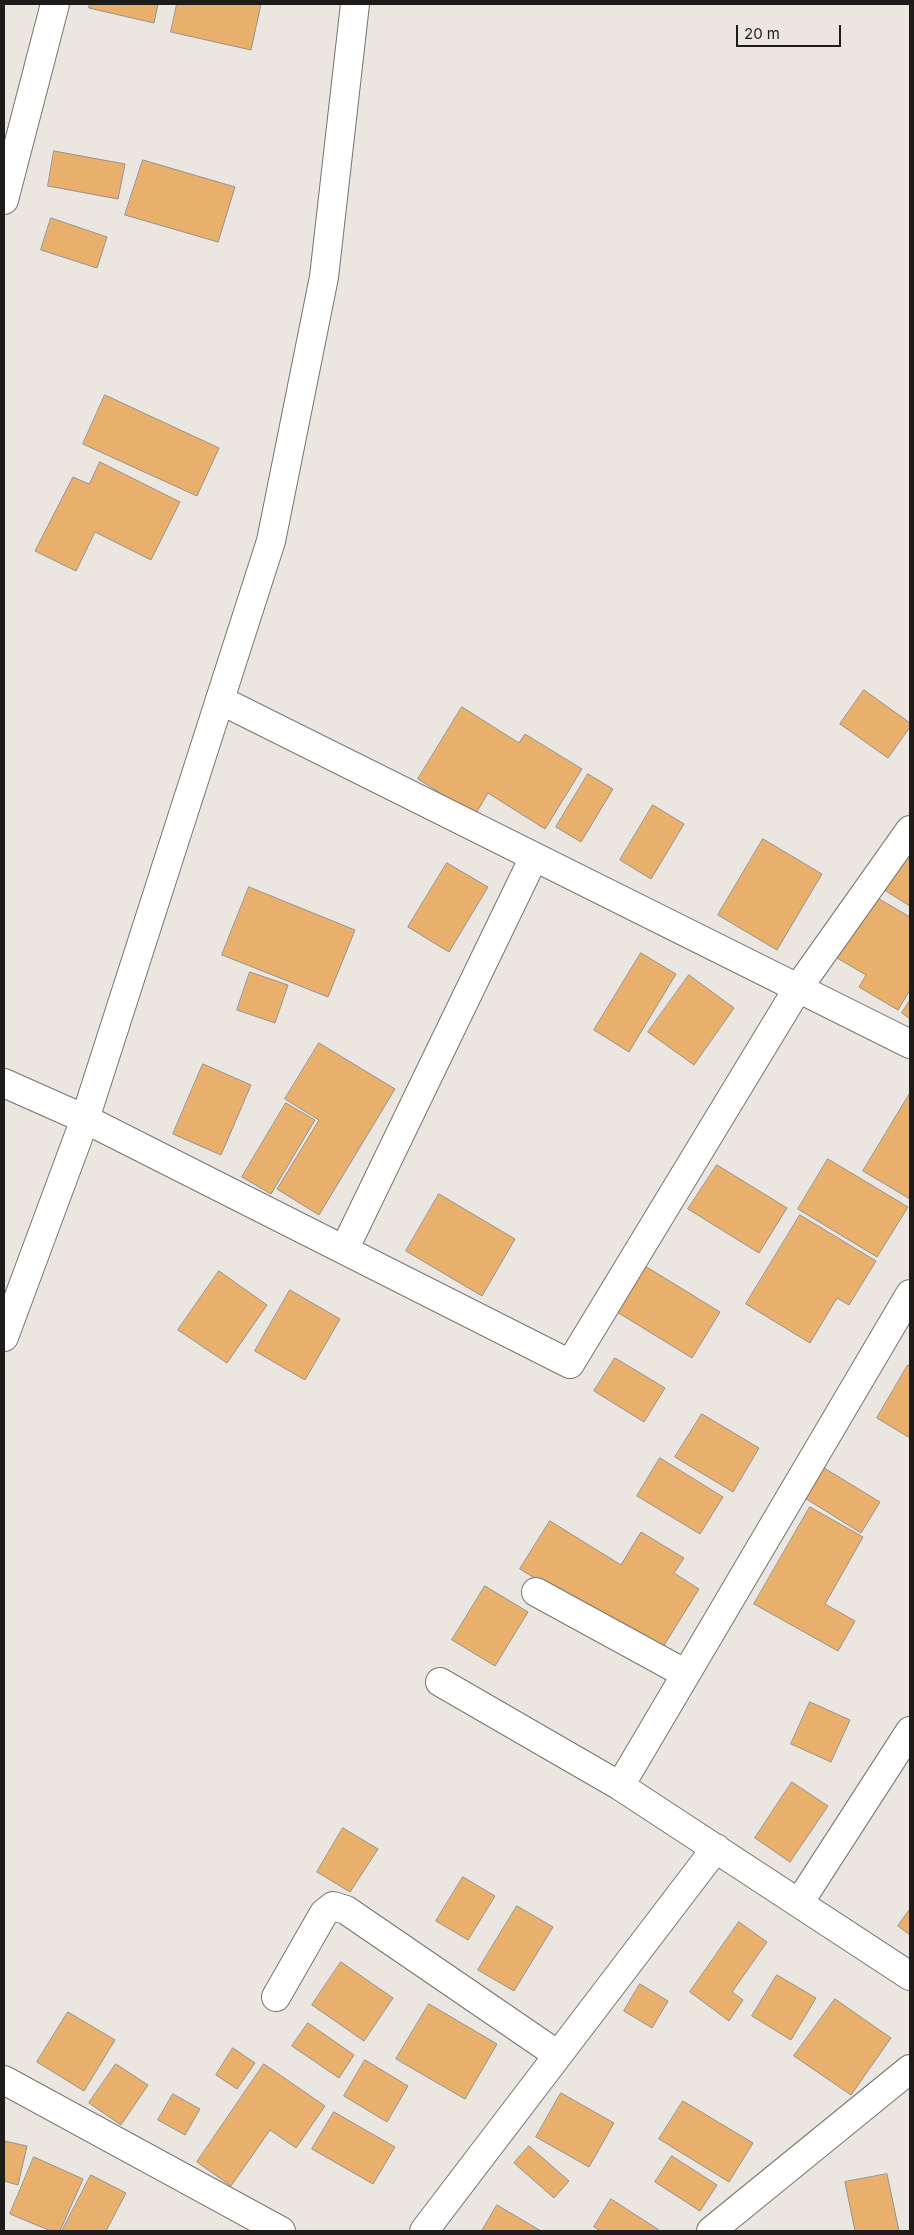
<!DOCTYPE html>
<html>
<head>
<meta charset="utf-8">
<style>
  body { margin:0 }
  #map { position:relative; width:914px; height:2235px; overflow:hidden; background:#ece6e0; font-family:Inter,sans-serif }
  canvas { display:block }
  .frame { position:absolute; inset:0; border:5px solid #1e1c1a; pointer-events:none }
  .scale { position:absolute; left:736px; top:25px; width:105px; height:22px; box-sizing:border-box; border:2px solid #1e1c1a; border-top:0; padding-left:6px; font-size:15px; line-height:18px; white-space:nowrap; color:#1e1c1a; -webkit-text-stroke:4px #ece6e0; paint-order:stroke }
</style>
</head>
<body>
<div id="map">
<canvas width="914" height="2235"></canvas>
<div class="frame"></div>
<div class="scale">20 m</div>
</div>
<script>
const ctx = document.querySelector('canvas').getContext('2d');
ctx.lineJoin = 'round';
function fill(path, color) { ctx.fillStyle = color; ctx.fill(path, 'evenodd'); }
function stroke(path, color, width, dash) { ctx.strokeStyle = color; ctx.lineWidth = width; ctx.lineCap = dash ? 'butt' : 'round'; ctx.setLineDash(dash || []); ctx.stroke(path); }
const building = new Path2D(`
  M90 4H158L154 23 89 8Z
  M177 4H261L251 50 171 32Z
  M54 151 125 164 118 199 48 186Z
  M143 160 235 187 218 242 125 215Z
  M51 218 107 237 97 268 41 250Z
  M105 395 219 448 197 496 83 444Z
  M100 462 180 502 151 560 95 532 76 571 35 551 73 477 89 484Z
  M864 690 910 723V727L888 758 840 724Z
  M462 707 519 743 525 734 582 769 545 829 488 793 475 815 418 779Z
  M588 774 613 789 581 842 556 827Z
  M653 805 684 824 651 879 620 860Z
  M763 839 822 874 777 950 718 915Z
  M910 847V906L881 888Z
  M447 863 488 887 449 952 408 927Z
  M249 887 355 930 328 997 222 955Z
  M869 893 910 917V990L898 1010 859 987 866 975 832 955Z
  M641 953 676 974 629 1052 594 1030Z
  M250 972 288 985 275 1023 237 1010Z
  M689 975 734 1008 694 1065 648 1032Z
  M910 1000V1019L902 1013Z
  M319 1043 395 1089 319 1215 277 1189 319 1120 285 1099Z
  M203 1064 251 1085 221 1155 173 1134Z
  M910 1093V1199L863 1171Z
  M286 1103 315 1120 271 1194 242 1177Z
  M828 1159 908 1207 877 1257 798 1209Z
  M717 1165 787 1208 759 1253 688 1209Z
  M439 1194 515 1239 482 1296 406 1251Z
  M800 1215 876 1261 849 1305 837 1298 810 1343 746 1304Z
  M645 1266 720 1312 692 1358 617 1312Z
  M219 1271 267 1305 227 1363 178 1330Z
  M290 1290 340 1319 305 1380 255 1351Z
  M615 1358 665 1388 644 1422 594 1391Z
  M908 1365 910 1366V1438L877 1418Z
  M702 1414 759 1448 733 1492 675 1457Z
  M660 1458 723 1497 700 1534 637 1496Z
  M819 1465 880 1502 861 1533 800 1495Z
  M810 1507 863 1537 825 1604 855 1621 838 1651 754 1604Z
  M550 1521 621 1565 641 1532 684 1558 674 1573 699 1589 658 1655 520 1569Z
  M485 1586 528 1612 495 1666 452 1640Z
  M810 1702 850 1720 831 1762 791 1744Z
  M792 1782 828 1806 790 1862 755 1838Z
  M343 1828 378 1849 350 1892 317 1872Z
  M463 1877 495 1896 468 1940 436 1921Z
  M517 1906 553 1927 514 1991 478 1970Z
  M910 1909V1935L898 1926Z
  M739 1922 767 1942 732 1992 743 2000 729 2021 690 1992Z
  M341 1962 393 1998 364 2041 312 2005Z
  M777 1975 816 1998 791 2040 752 2016Z
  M640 1984 668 2001 652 2028 624 2011Z
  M835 1999 891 2038 851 2095 794 2056Z
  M429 2004 497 2044 465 2099 396 2059Z
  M68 2012 115 2040 84 2091 37 2062Z
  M308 2023 354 2055 339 2078 292 2046Z
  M233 2048 255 2063 237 2089 216 2075Z
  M365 2060 408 2086 387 2122 344 2096Z
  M116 2064 148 2085 121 2125 89 2103Z
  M264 2064 325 2106 296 2148 270 2130 231 2186 197 2162Z
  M561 2093 614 2123 589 2167 536 2137Z
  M173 2094 200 2109 185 2135 158 2120Z
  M683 2101 753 2143 729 2182 659 2139Z
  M334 2112 395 2147 373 2184 312 2149Z
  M4 2141 27 2146 18 2185 4 2181Z
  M529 2146 569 2181 554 2198 514 2163Z
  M672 2156 717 2185 700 2211 655 2182Z
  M34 2157 83 2179 60 2231H51L10 2214Z
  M887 2174 899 2231H855L845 2182Z
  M91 2175 126 2193 106 2231H62Z
  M611 2199 659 2230 658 2231H601L594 2227Z
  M497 2205 541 2231H482Z`);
fill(building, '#e9b06d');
stroke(building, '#96918b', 1);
const minor = new Path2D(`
  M4 200 55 4
  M220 700 910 1044
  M4 1083 85 1119 570 1364 798 988 910 830
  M344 1250 534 857
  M910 1294 620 1786 910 1976
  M536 1592 686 1674
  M440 1682 620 1786
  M799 1903 910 1731
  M276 1997 324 1913 333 1906 346 1910 558 2055
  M4 2080 281 2231
  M424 2231 716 1848
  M711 2231 910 2069`);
const secondary = new Path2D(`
  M4 1337 85 1119 271 541 324 277 355 4`);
stroke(minor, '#79746f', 30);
stroke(secondary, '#79746f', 30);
stroke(minor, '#fff', 28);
stroke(secondary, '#fff', 28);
</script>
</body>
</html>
